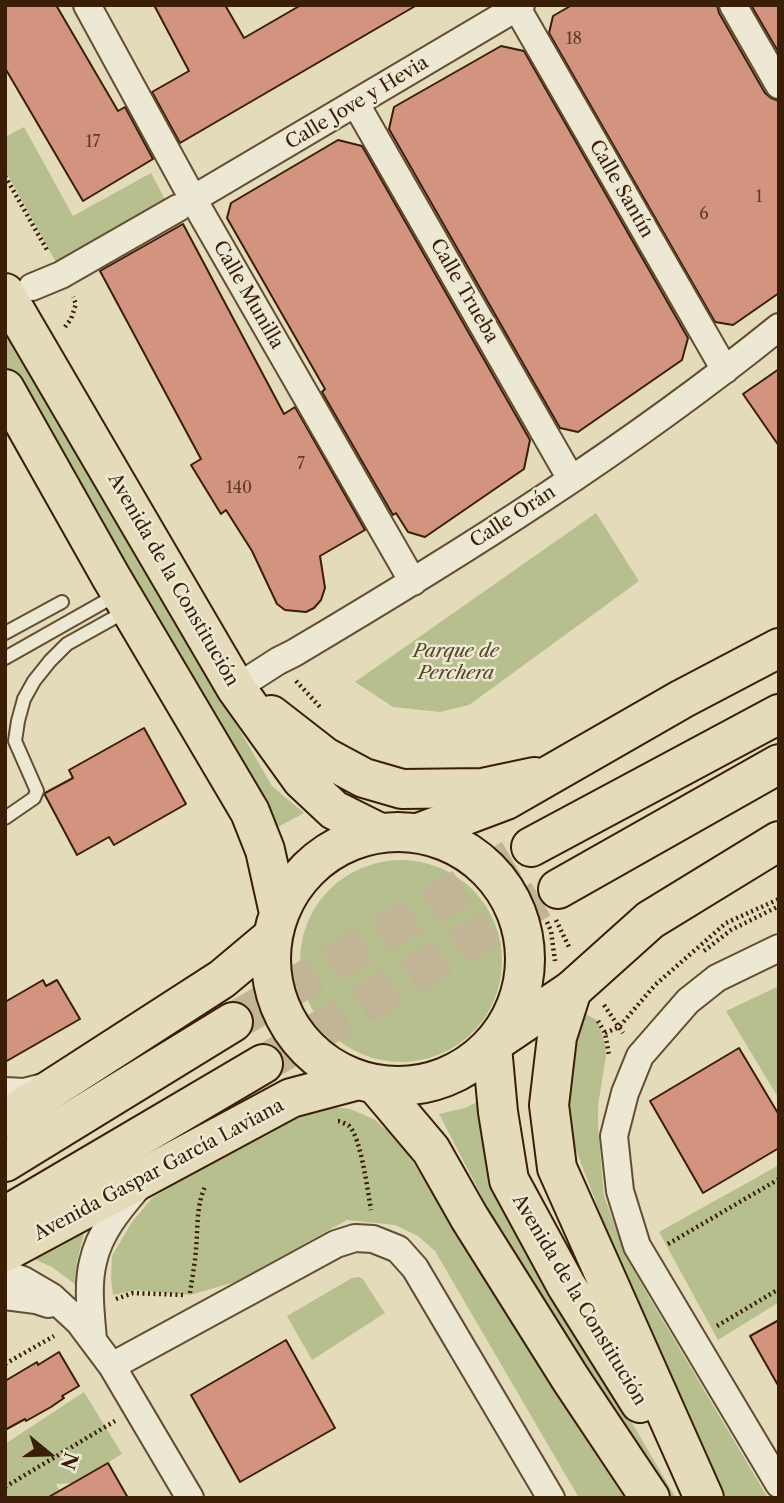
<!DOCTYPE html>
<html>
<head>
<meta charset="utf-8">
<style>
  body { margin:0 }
  #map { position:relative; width:784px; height:1503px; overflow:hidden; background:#e4dbbb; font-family:"Libre Caslon Text",serif }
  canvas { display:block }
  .frame { position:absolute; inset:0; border:7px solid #3a1f06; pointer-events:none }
  .north { position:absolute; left:14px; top:1419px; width:70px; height:70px; -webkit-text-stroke:5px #ede8d3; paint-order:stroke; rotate:109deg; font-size:19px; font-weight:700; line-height:28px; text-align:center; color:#3a1f06 }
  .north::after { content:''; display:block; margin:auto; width:24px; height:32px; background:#3a1f06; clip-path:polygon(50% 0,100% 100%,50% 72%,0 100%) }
</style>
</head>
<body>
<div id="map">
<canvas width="784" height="1503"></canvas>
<div class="frame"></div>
<div class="north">N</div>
</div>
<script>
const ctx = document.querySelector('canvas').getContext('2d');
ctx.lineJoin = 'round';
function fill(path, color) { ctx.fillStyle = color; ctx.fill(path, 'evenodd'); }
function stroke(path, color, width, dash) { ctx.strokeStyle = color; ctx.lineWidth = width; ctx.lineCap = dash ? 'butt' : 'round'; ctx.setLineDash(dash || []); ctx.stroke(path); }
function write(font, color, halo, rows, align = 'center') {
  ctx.font = font + ' "Libre Caslon Text",serif'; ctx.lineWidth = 5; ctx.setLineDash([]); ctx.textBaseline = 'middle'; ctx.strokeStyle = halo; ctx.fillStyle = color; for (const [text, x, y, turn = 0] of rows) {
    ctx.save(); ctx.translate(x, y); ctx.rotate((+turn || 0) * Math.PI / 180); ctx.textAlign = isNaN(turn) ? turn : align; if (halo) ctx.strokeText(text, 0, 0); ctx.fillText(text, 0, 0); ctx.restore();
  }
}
fill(new Path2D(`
  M24 127 73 216 151 173 167 203 57 264 5 170V137Z
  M5 324 272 786 304 813 276 828 5 365Z
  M596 513 639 581 469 705 440 712 393 707 355 682Z
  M300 961a101 101 0 1 1 202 0a101 101 0 1 1-202 0Z
  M779 986V1099L726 1011Z
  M586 1014 598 1021 605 1044 606 1056 598 1105V1127L604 1196 625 1254 649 1297 768 1498H717L628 1286 571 1137 567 1107 573 1053Z
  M485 1098 570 1317 676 1498H666L504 1239 439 1114 465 1108Z
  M334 1107 350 1109 374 1119 400 1142 627 1498H579L435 1251 418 1236 395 1225 347 1220 235 1282 190 1295 136 1290 113 1295 111 1278 112 1256 132 1222 152 1198 195 1170 278 1122 317 1110Z
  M779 1165V1302L718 1340 659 1232Z
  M85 1230 77 1261 76 1285 52 1267 32 1258Z
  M358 1277 362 1278 385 1313 312 1360 287 1316 352 1278Z
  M84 1392 122 1454 74 1483 56 1484 64 1498H5V1444Z`), '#b7bf8e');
const building = new Path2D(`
  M5 5H56L118 111 125 107 153 159 83 201 5 68Z
  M154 5H225L244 38 301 5H417L180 143 152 92 189 71Z
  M572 5H717L719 13 765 93 771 98 779 101V293L733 325 715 322 549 33 553 16Z
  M751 5H779V53Z
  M501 46 524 51 688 338 682 360 578 432 560 428 389 129 394 107Z
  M338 140 362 146 530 440 524 469 425 537 408 532 396 513 393 515 322 392 325 389 227 218 231 203Z
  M183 224 284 414 295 407 365 530 320 556 325 588 321 600 314 608 306 612 285 610 277 604 252 551 226 510 221 514 191 465 201 459 100 271Z
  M779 369V446L743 394Z
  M144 728 186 804 114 845 109 837 77 855 45 795V793L73 778 69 770Z
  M43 980 46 986 57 980 80 1019 5 1062V1002Z
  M739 1048 779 1115V1148L703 1193 650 1101Z
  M779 1320V1387L750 1336Z
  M286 1340 335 1428 240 1482 191 1395Z
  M59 1352 79 1386 62 1396 64 1398 51 1407 26 1421 25 1419 5 1430V1381L37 1362 38 1365Z
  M108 1463 128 1498H47Z`);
fill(building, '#d2947f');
stroke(building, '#3a1f06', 2);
stroke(new Path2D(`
  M233 1022 531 847
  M263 1064 558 889`), '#c2b597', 38, [38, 19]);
const lane = new Path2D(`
  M5 633 62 602
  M5 658 118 594
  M5 818 34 798 37 791 15 741 18 721 24 699 34 681 50 661 67 644 128 610`);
const street = new Path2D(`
  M87 5 193 199 413 582
  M733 5 779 85
  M517 8 725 370
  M356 104 571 479
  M193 199 521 5
  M32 287 61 275 178 208
  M236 688 278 661 294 653C461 554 627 450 779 327
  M779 948 717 978 688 1001 640 1056 625 1093 614 1136 620 1191 637 1246 779 1484
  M5 1091 24 1092 47 1086
  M5 1273 23 1280 52 1297 79 1322 112 1366 190 1498
  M5 1296 36 1300 48 1304
  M93 1340C91 1315 87 1286 93 1262 99 1233 119 1209 138 1187
  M112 1366 336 1244 355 1238 373 1239 398 1249 415 1268 551 1498`);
const primary = new Path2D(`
  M5 293 236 688 302 780 334 810 378 832
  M5 389 111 577 250 812 265 850 279 913
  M271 715 325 757 364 778 402 789 482 788 534 777
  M271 959a127 127 0 1 1 254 0a127 127 0 1 1-254 0Z
  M572 990 557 1037 549 1105 557 1168 704 1498
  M492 1047 498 1112 509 1180 566 1285 640 1403
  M377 1086 431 1150 469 1217 570 1378 650 1498
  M5 1119 222 979 272 937
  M5 1252 291 1098 355 1081`);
const highway = new Path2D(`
  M421 832 506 800 682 699 779 648
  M531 847 779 714
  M558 889 779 764
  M495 1042 572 990 650 920 779 841
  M5 1162 233 1022
  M5 1216 263 1064`);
stroke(lane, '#644e33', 16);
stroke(street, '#644e33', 30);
stroke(primary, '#3a1f06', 42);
stroke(highway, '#3a1f06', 42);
stroke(new Path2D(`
  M5 176 47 250
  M65 327 71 319 76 304 73 297
  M296 681 321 708
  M556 920 569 947
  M547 922 551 931 555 961
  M704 951 731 930 779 906
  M604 1005 623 1033
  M598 1021 605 1033 609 1055
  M605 1033 619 1027 655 985 726 923 779 899
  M338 1121C339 1121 349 1125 349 1126 361 1137 368 1193 371 1210
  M668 1244 779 1179
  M190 1293C192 1279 195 1264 196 1249 198 1228 196 1204 206 1185
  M116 1299 133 1293 183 1295
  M717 1326 779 1289
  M5 1364 54 1336
  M5 1487 115 1421`), '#3a1f06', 4.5, [2, 3.5]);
stroke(lane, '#ede8d3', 12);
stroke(street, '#ede8d3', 26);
stroke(primary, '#e4dbbb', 38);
stroke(highway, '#e4dbbb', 38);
write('16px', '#603c24', null, [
  ["18",574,39],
  ["17",93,142],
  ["1",759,197],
  ["6",704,214],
  ["7",301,464],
  ["140",239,488]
]);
write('19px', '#3a1f06', '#ede8d3', [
  ["Calle Jove y Hevia",357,103,-31],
  ["Calle Santín",621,189,60],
  ["Calle Trueba",464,291,60],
  ["Calle Munilla",248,295,60],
  ["Calle Orán",513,517,-33],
  ["Avenida de la Constitución",173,580,60],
  ["Avenida Gaspar García Laviana",159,1170,-28],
  ["Avenida de la Constitución",579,1300,59]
]);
write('italic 19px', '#594728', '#ede8d3', [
  ["Parque de",456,652],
  ["Perchera",456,674]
]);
</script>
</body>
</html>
